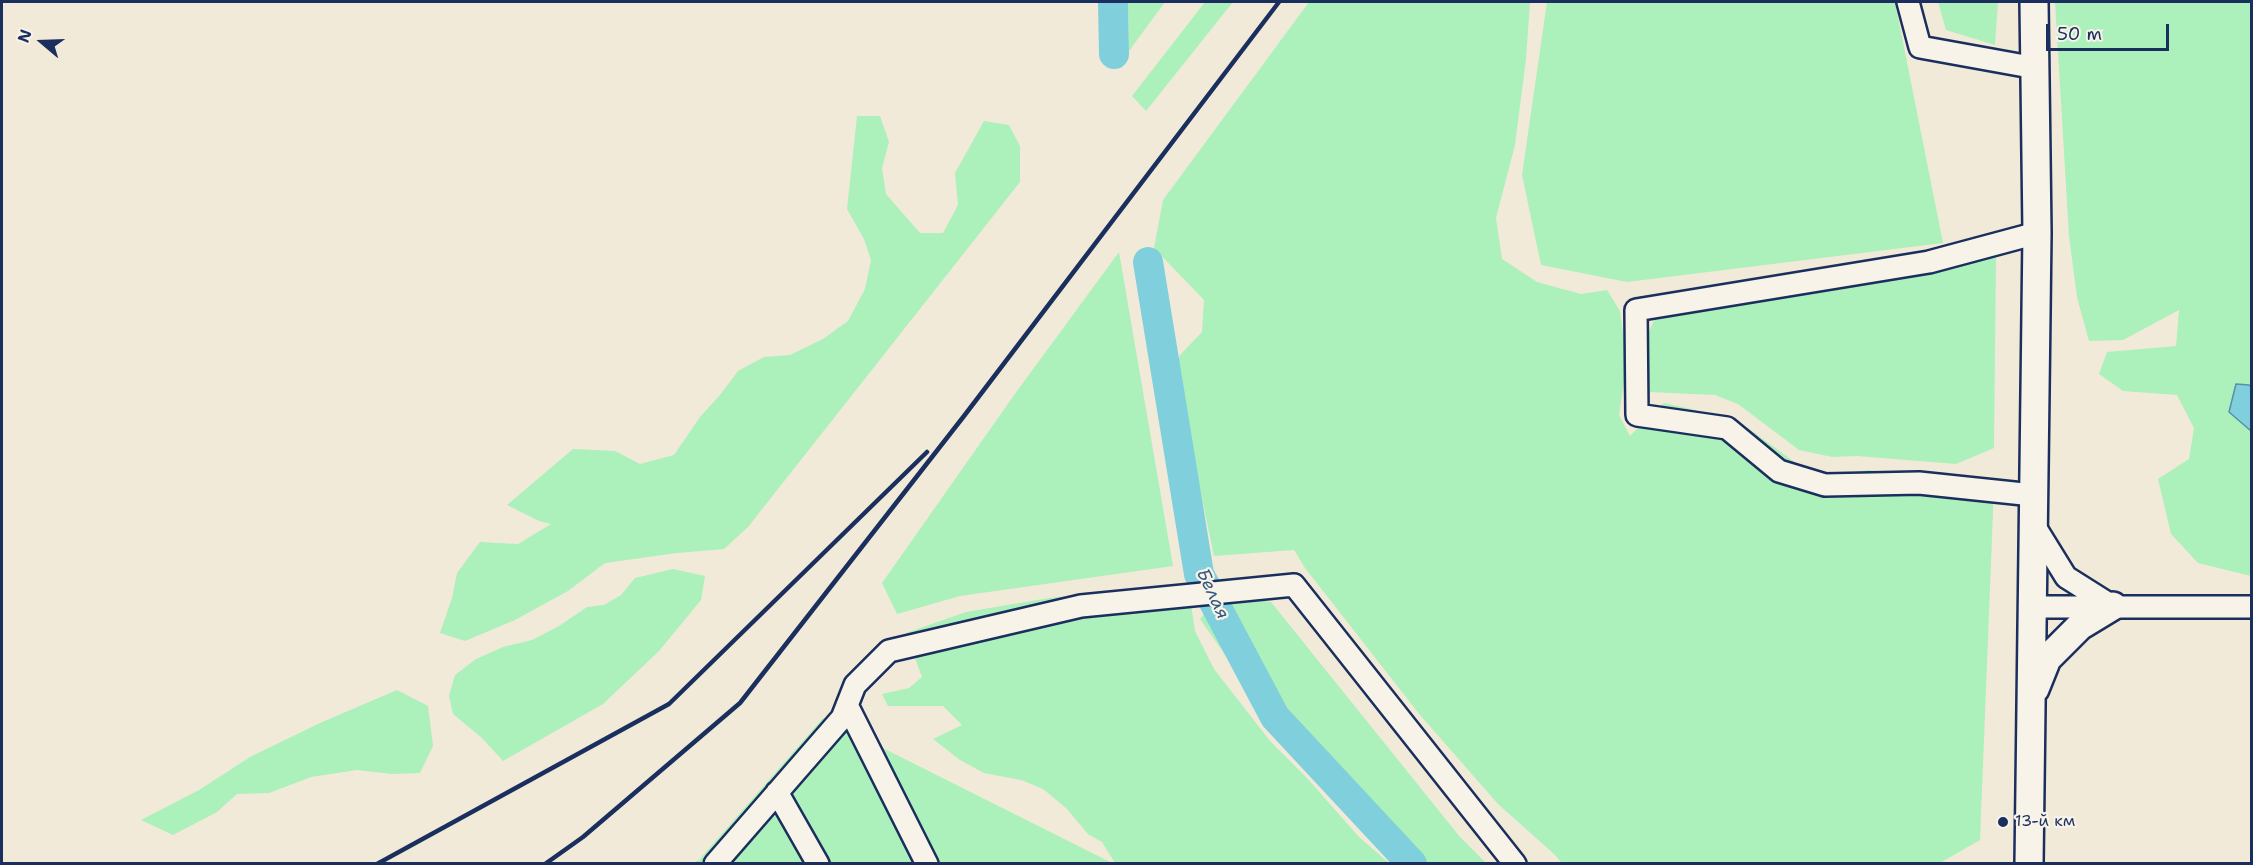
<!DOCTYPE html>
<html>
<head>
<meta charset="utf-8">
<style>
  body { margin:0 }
  #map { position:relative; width:2253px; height:865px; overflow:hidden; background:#f2ead8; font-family:"Shantell Sans",sans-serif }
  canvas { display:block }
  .frame { position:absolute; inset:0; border:3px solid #1b2f5e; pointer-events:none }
  .north { position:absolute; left:12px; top:12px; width:60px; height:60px; -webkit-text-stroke:4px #f7f3e8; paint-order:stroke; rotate:289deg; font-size:16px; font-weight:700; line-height:24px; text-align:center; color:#1b2f5e }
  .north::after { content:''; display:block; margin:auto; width:21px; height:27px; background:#1b2f5e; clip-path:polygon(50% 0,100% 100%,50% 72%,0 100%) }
  .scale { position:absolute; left:2046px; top:24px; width:123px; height:27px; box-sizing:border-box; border:3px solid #1b2f5e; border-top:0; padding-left:8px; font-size:18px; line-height:21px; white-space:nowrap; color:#1b2f5e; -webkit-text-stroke:4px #f7f3e8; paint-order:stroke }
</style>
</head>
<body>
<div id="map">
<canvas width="2253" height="865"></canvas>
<div class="frame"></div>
<div class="north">N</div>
<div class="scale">50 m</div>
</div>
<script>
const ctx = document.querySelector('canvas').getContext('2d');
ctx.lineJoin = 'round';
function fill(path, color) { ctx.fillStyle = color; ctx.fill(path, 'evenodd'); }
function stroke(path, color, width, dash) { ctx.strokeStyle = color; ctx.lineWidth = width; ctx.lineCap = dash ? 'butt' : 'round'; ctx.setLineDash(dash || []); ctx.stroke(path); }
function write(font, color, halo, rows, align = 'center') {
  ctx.font = font + ' "Shantell Sans",sans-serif'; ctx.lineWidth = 4.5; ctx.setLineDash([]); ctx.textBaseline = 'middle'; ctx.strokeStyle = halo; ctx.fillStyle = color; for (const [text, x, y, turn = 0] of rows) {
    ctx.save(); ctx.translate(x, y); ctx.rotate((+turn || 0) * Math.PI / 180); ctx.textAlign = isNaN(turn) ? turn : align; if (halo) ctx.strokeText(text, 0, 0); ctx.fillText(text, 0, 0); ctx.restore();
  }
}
fill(new Path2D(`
  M1128 2H1165L1129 51Z
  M1205 2H1233L1146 111 1132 96Z
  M1309 2H1530L1526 59 1515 145 1496 218 1502 259 1537 282 1581 294 1607 290 1620 311 1627 361 1619 415 1630 436 1652 413 1664 403 1700 411 1745 426 1796 463 1833 475 1868 470 1994 487 1980 840 1940 863H1562L1554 854 1498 804 1420 715 1305 568 1294 550 1214 556 1175 369 1180 355 1202 332 1204 300 1154 248 1163 200Z
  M1547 2H1895L1943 243 1627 282 1541 265 1522 175Z
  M1938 2H1998L1995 45 1946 30Z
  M2055 2H2251V387L2249 385 2236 384 2229 412 2251 431V576L2198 563 2171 534 2158 479 2189 459 2194 428 2177 395 2123 391 2099 374 2107 352 2176 346 2179 310 2123 340 2089 341 2077 297 2069 236Z
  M857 116H880L889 142 882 168 886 194 920 233H943L958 205 955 173 984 121 1009 125 1020 146V182L748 527 724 549 677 553 605 563 568 591 515 620 465 641 440 633 452 598 457 573 480 542 518 544 551 524 539 521 507 505 573 449 615 451 640 464 674 455 700 417 720 395 738 371 764 357 790 355 823 339 848 321 865 289 871 260 864 239 847 209Z
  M1119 252 1173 566 960 596 897 614 882 583 1017 391Z
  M1996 257 1994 448 1956 464 1857 456 1832 457 1799 450 1738 404 1715 395 1648 392 1639 352 1660 308 1749 293 1898 279Z
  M673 569 705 576 701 600 659 651 603 704 503 761 482 738 453 714 449 696 455 675 476 659 503 647 532 640 559 626 587 607 604 605 621 595 635 578Z
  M1188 584 1195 631 1214 669 1270 741 1307 778 1359 837 1389 863H1115L1102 842 1088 834 1066 808 1043 789 1021 780 984 773 960 760 933 739 962 725 943 706H888L882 694 909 688 922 677 906 633 966 612 1049 598Z
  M1222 594 1271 602 1460 837 1486 863H1419L1401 836 1339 776 1280 727 1242 679 1200 619Z
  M397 690 428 706 433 746 420 773 392 774 357 770 311 777 269 793 237 794 217 812 173 835 141 820 199 790 250 757 320 723Z
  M823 718 1112 863 690 864 699 860Z`), '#acf0bb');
const water = new Path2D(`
  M2236 384 2249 385 2251 387V431L2229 412Z`);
fill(water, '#80cfdc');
stroke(water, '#588faa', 1.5);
stroke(new Path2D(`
  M1113 2 1114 54
  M1148 262 1199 574 1275 717 1412 864`), '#80cfdc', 30);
const minor = new Path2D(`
  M1908 2 1920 47 2036 68
  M2033 495 1919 483 1825 485 1779 471 1727 428 1637 415 1636 310 1929 262 2037 233
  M2032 522 2066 577 2112 606
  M2032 607H2252
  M847 705 927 864
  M777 792 818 864
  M715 864 842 718 855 685 889 651 1081 606 1294 585 1515 864`);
const major = new Path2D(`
  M2035 689 2047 659 2080 626 2113 606
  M2029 864 2037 233 2034 2`);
stroke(minor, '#1b2f5e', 26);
stroke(major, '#1b2f5e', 32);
stroke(minor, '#f7f3e8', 21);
stroke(major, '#f7f3e8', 27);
stroke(new Path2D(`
  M377 864 669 704 927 452
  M545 864 583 837 740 703 964 416 1279 2`), '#1b2f5e', 4.5);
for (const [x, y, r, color] of [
  [2003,822,6,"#1b2f5e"]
]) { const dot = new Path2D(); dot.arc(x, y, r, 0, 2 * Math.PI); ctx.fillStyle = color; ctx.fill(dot); stroke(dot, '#f7f3e8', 2); }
write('16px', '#1b2f5e', '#f7f3e8', [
  ["13-й км",2015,822]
], 'left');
write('italic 18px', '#34577e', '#f7f3e8', [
  ["Белая",1212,594,65]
]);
</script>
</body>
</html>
